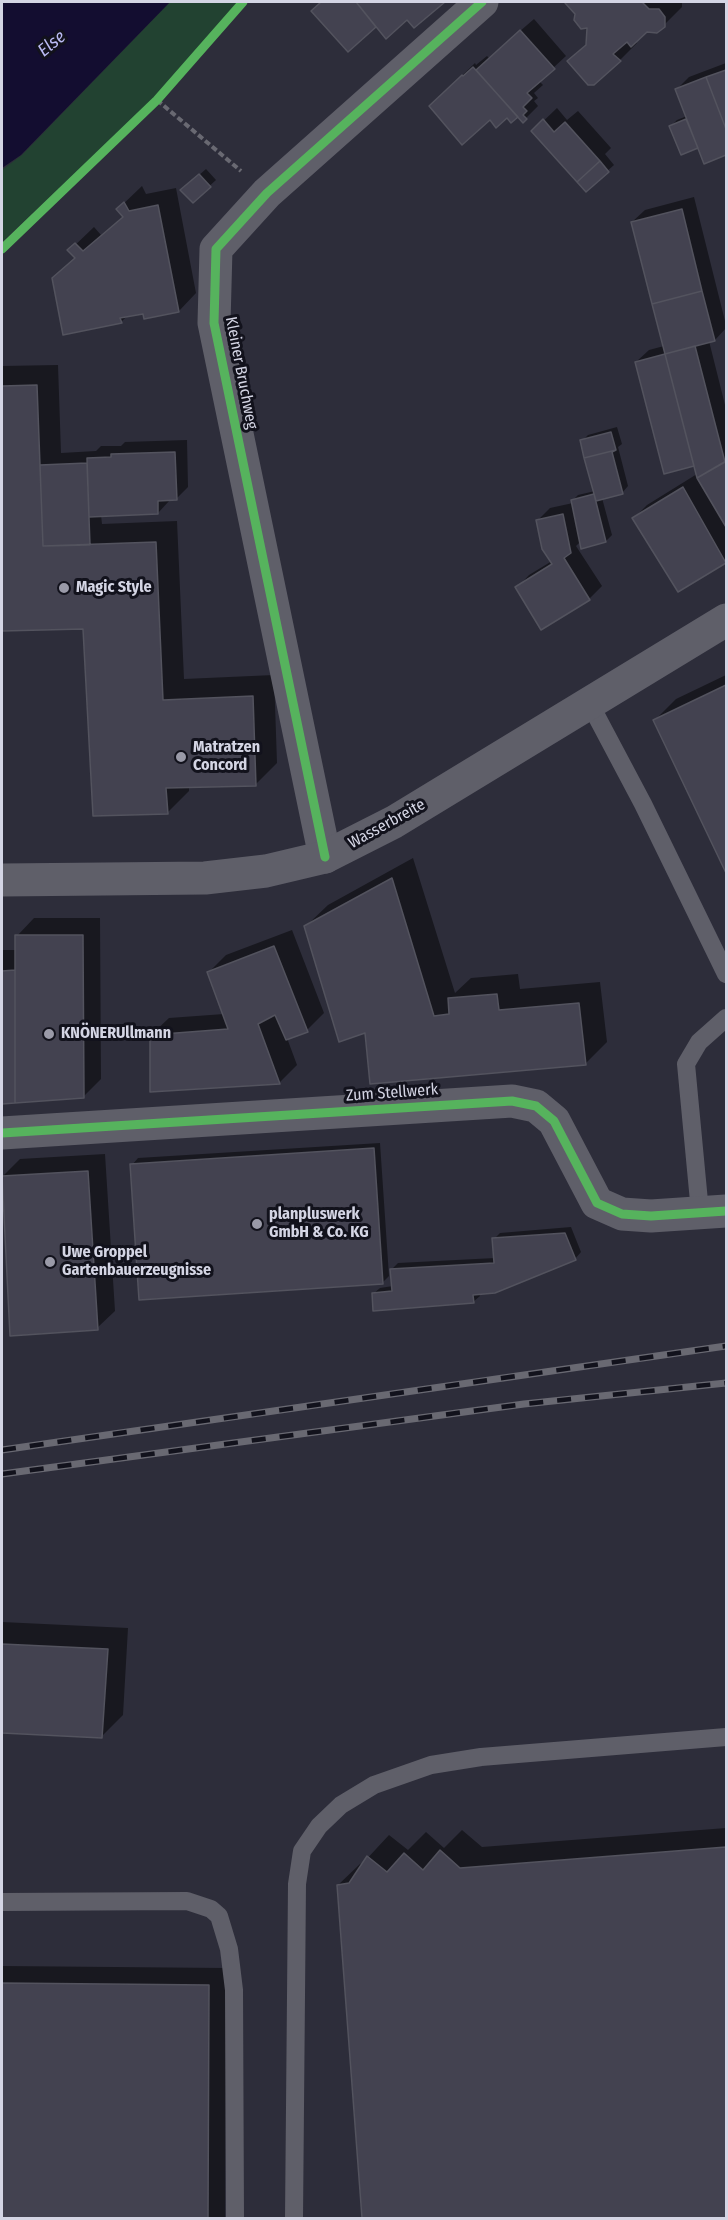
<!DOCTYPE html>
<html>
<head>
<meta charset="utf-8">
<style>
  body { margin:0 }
  #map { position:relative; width:728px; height:2220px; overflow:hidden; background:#2d2d3a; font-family:"Fira Sans Condensed",sans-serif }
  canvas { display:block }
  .frame { position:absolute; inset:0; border:3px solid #d4d5e4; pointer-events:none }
</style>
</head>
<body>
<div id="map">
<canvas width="728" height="2220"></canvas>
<div class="frame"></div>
</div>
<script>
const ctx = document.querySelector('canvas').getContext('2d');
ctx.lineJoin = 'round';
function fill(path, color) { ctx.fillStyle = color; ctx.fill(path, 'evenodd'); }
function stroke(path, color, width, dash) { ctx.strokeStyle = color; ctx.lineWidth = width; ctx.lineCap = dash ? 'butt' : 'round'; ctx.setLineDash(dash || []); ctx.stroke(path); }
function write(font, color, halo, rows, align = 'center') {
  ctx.font = font + ' "Fira Sans Condensed",sans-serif'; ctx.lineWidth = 6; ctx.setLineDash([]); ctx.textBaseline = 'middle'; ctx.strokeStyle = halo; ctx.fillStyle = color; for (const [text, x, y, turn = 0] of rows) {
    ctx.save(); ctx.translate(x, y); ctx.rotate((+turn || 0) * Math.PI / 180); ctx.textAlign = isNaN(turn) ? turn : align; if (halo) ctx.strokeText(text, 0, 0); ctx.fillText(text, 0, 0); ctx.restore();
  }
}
fill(new Path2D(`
  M170 2H238L155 97 2 242V170L22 155Z`), '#224231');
fill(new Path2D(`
  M5 2H170L21 155 2 168V4Z`), '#130d30');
fill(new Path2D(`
  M322 2H442L415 26 407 18 377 25 348 50 313 11Z
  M568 2H682V7L664 25 646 31 635 41 637 43 620 60 569 61 588 43V26L567 3Z
  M534 19 566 56 539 81 543 85 534 93 538 98 534 101 538 106 523 121 518 115 490 118 431 106 475 63 476 65 487 56 489 58Z
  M726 63V153L705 162 698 146 671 126 677 120 687 116 676 90 689 77Z
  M557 108 567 120 578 111 611 148 605 154 614 165 586 190 533 131Z
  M206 169 216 180 193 201 189 184Z
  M142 186 146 194 176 188 196 293 179 311 144 312 127 316 121 322 54 278 76 257 70 250 94 227 101 235 124 216 118 209Z
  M694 197 726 325V328L715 340 709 341 726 409V561L678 590 634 518 647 505 697 474 695 465 636 362 649 350 664 346 632 222 645 210Z
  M58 365 61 453 96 451 101 446H121L125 442 187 440 188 487 176 499 170 500 158 513 101 515 102 524 177 521 184 679 274 675 277 763 256 784 189 786V791L168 812 85 627 2 630V366Z
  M617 427 622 444 618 447 628 486 622 493 602 498 612 535 606 541H581L576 546 602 586 589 599 517 588 529 575 552 561 538 520 550 508 573 503 572 501 578 495 595 491 582 441 588 435Z
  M726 675V870L655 720 676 699Z
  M413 858 455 993 471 978 518 974 520 989 600 982 607 1042 585 1064 367 1031 306 926 328 905Z
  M34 918H100L101 1079 84 1096 2 1102V950H17V936Z
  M292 930 324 1013 307 1030 287 1038 297 1065 280 1082 152 1090 151 1035 169 1018 224 1014 208 973 226 955Z
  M380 1143 389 1276 382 1283 132 1165 138 1158Z
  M105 1154 115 1311 97 1328 12 1334 2 1177 20 1159Z
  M571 1227 581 1252 575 1259 479 1293 480 1296 473 1302 373 1294 380 1288 393 1286 391 1270 398 1263 495 1258 494 1239 500 1233Z
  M2 1622 128 1628 123 1715 102 1736 2 1731Z
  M726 1828V2218H364L338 1885 360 1864 363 1863 389 1835 408 1850 426 1832 444 1848 462 1830 482 1847Z
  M2 1966 226 1968 225 2218H2Z`), '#0007');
const building = new Path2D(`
  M321 2H356L376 27 348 52 311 11Z
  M356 2H445L414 28 407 20 386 39Z
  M566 2H642L649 9H659L665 17V27L657 33 647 32 631 47 627 42 613 54 621 61 594 85H588L567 61 586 45 587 28 581 29 574 20 575 14 565 3Z
  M520 30 555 69 527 93 532 98 523 107 527 111 523 115 527 119 523 123 476 70Z
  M473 67 518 117 511 123 507 118 496 128 490 120 462 145 429 106 462 75 463 76Z
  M726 70V129L706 77Z
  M706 77 726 129V155L704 164 675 89Z
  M543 119 554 132 565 122 600 161 577 182 531 131Z
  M686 119 698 148 681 155 669 126Z
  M600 161 609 172 586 192 577 182Z
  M199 174 211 187 193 203 180 190Z
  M124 202 129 211 158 205 179 312 144 319 143 314 120 318 122 323 63 335 52 278 75 258 67 250 75 243 83 251 123 217 116 209Z
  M682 209 702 291 652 304 631 222Z
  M702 291 715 341 665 354 652 304Z
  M695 346 725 462 697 478 665 354Z
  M665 354 694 466 664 474 635 362Z
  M37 385 43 546 156 542 163 700 253 696 256 786 166 788 168 814 93 816 83 629 2 631V386Z
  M611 432 616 450 584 458 580 440Z
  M616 450 612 452 623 494 596 501 584 458Z
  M175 452 177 500 158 501V514L89 517 87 458 111 457V454Z
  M726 461V527L697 478Z
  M87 463 90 545 43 546 40 465Z
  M683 487 726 563 678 592 632 518Z
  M594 494 606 542 581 549 571 500Z
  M563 514 571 553 564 558 590 600 541 630 515 587 552 564 542 549 536 520Z
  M726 685V873L653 720Z
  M392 878 434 1016 449 1014 448 998 497 994 499 1010 579 1003 586 1065 370 1084 365 1033 339 1042 304 926Z
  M15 935H83L84 1098 15 1103Z
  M274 946 308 1032 286 1040 275 1015 258 1024 280 1084 150 1092V1035L228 1029 207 972Z
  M15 970V1103L2 1104V971Z
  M374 1148 383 1284 139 1300 130 1164Z
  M88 1171 98 1330 10 1336 2 1176Z
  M565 1233 576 1260 495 1293 473 1295 474 1303 373 1311 372 1293 392 1291 390 1269 494 1263 492 1238Z
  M2 1644 108 1649 102 1738 2 1733Z
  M726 1847V2218H362L337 1885 349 1883 367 1856 387 1872 404 1853 423 1870 440 1850 460 1868Z
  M2 1983 209 1985 208 2218H2Z`);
fill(building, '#434250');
stroke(building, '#53535e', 1.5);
stroke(new Path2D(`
  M157 100 241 171`), '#696972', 4, [6, 3]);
stroke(new Path2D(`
  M590 704 643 804 726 974
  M700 1212 686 1064 699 1042 726 1018
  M2 1902 187 1901 211 1909 219 1916 229 1949 234 1990 235 2218
  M294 2218 297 1884 302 1851 319 1826 341 1805 374 1785 431 1765 481 1757 726 1737`), '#5f5f69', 18);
stroke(new Path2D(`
  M325 857 214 323 216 249 267 193 482 2
  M2 1133 512 1101 536 1106 554 1121 597 1203 622 1214 651 1216 726 1211`), '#5f5f69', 33);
stroke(new Path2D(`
  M2 880 205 878 266 871 325 857 394 822 726 620`), '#5f5f69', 33);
const rail = new Path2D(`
  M2 1450 726 1346
  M2 1474 524 1404 726 1383`);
stroke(rail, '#696972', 7);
stroke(rail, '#12121c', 4.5, [14]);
stroke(new Path2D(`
  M2 249 157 100 243 2
  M325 857 214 323 216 249 267 193 482 2
  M2 1133 512 1101 536 1106 554 1121 597 1203 622 1214 651 1216 726 1211`), '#56b35d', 9);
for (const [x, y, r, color] of [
  [64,588,6,"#9a9aa8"],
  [181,757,6,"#9a9aa8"],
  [49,1034,6,"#9a9aa8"],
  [257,1224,6,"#9a9aa8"],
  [50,1262,6,"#9a9aa8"]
]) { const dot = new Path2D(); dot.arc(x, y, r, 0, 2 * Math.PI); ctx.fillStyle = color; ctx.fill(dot); stroke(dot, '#12121c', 2); }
write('16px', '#d4d5e4', '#12121c', [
  ["Kleiner Bruchweg",241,373,79],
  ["Wasserbreite",387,824,-29],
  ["Zum Stellwerk",392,1093,-4]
]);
write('bold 16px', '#d4d5e4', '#12121c', [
  ["Magic Style",76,588],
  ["Matratzen",193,748],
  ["Concord",193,766],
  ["KNÖNERUllmann",61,1034],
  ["planpluswerk",269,1215],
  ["GmbH & Co. KG",269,1233],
  ["Uwe Groppel",62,1253],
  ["Gartenbauerzeugnisse",62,1271]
], 'left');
write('italic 18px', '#babaf3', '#12121c', [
  ["Else",52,44,-39]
]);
</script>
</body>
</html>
